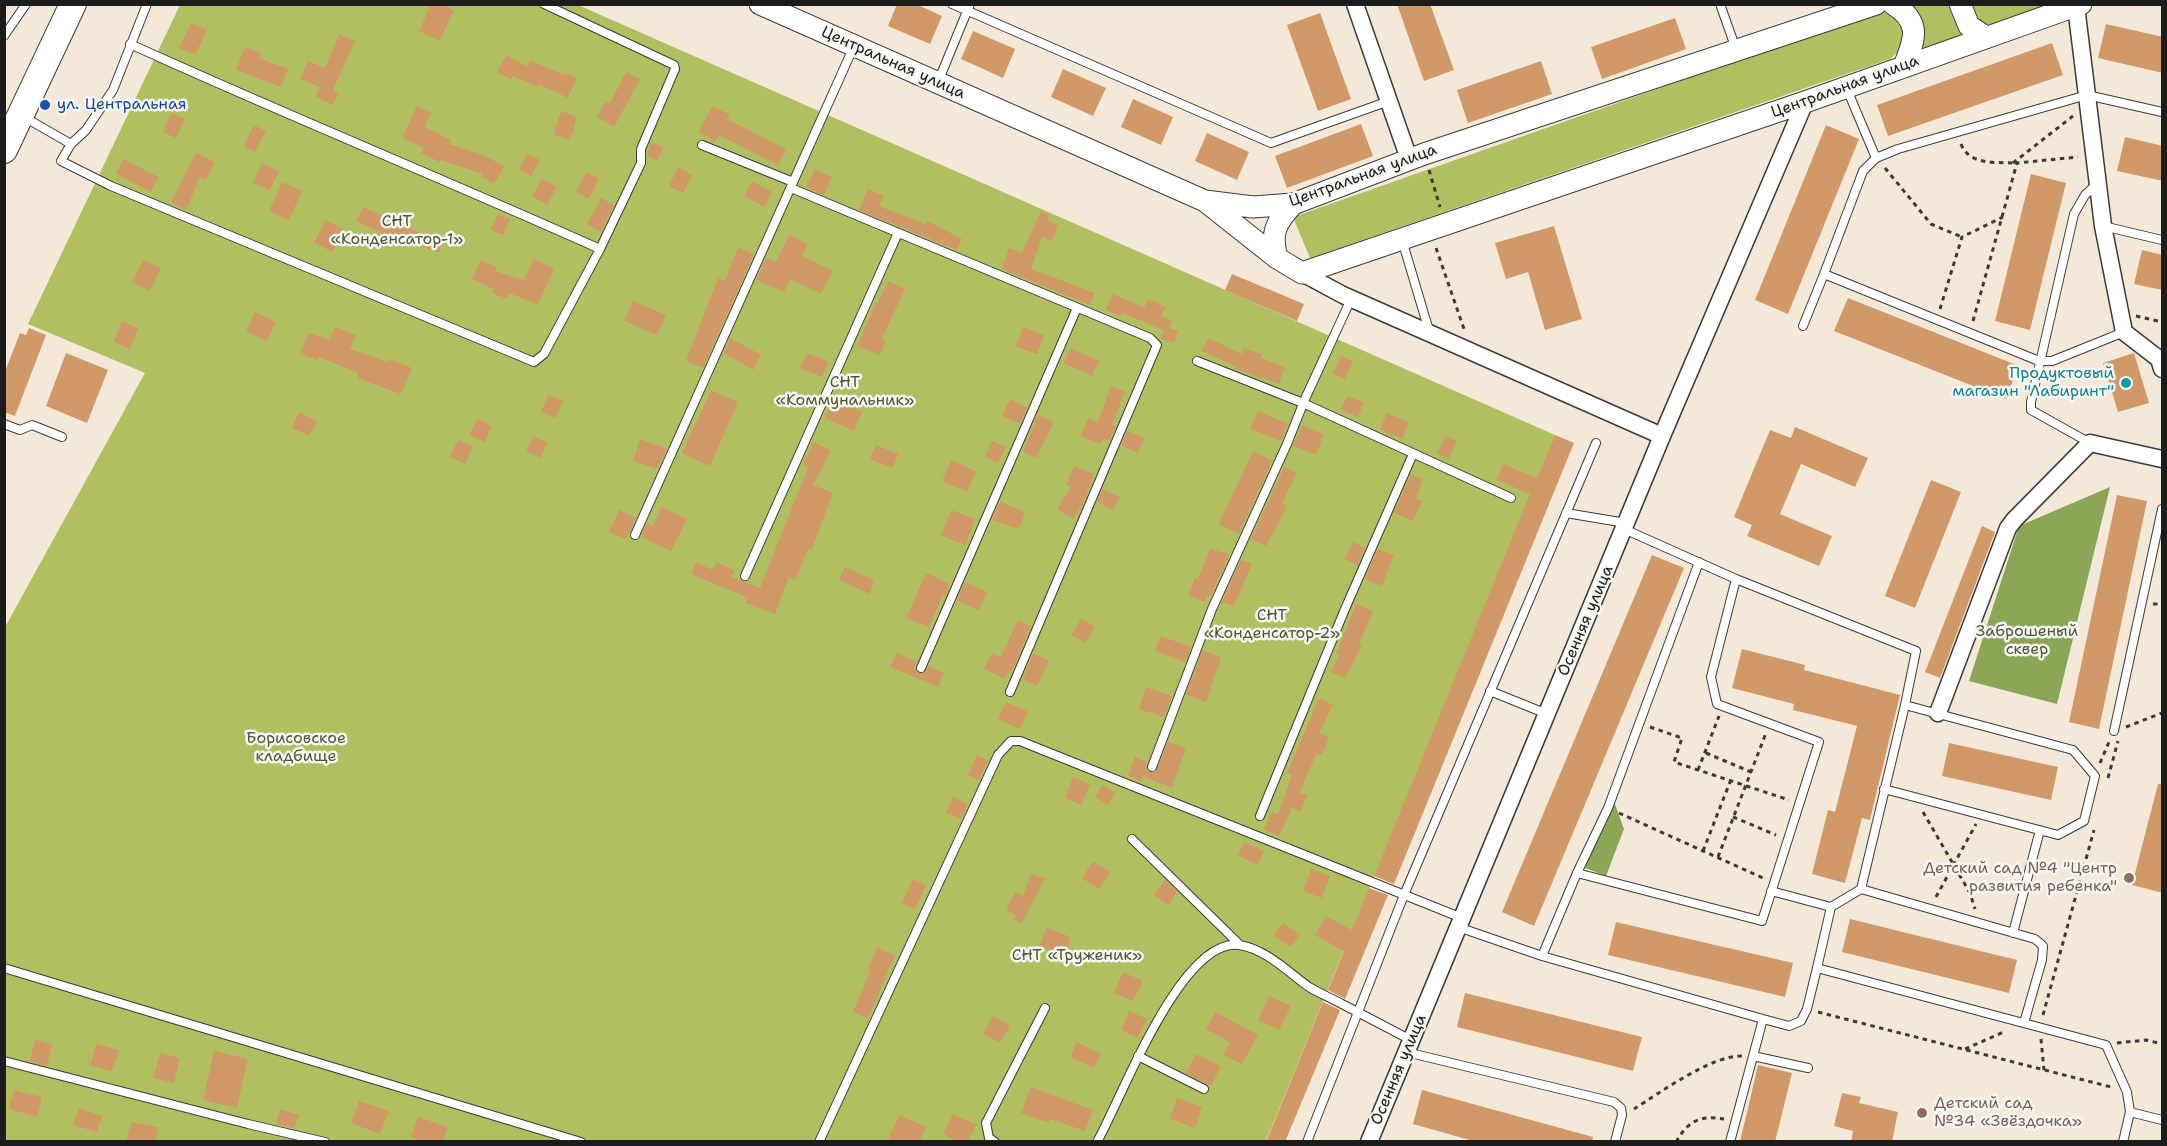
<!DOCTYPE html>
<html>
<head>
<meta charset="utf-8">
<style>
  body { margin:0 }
  #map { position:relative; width:2167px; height:1146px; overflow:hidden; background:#f4e9d8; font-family:"Shantell Sans",sans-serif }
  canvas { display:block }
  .frame { position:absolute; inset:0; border:6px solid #1c1c1c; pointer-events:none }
</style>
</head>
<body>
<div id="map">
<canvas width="2167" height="1146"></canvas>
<div class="frame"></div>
</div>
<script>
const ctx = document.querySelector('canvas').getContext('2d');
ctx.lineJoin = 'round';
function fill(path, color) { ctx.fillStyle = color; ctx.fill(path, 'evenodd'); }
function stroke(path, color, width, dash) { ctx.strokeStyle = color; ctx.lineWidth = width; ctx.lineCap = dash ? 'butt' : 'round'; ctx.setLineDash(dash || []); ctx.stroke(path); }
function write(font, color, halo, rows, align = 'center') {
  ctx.font = font + ' "Shantell Sans",sans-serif'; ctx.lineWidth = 5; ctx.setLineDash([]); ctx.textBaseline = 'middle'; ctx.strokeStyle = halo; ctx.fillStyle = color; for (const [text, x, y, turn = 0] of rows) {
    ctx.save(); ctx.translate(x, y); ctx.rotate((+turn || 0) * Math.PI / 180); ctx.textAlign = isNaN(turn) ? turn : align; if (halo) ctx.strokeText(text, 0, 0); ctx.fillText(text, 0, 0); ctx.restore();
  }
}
fill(new Path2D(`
  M180 5H578L1555 435 1266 1141H5L4 629 145 373 28 324Z
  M1909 5H1954L1970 35 1919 49Z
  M1971 5H2057L1997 26 1982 23 1971 8Z
  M1879 11 1891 15 1905 29 1904 46 1890 59 1310 258 1293 217Z`), '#b1bf61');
fill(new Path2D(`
  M2110 487 2057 704 1969 681 2019 526Z
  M1612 796 1624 829 1606 876 1585 868Z`), '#8ca657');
fill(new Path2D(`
  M431 4H442L454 10 439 41 419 31Z
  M897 4H916L942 16 930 44 888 26Z
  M1397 4H1430L1454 70 1424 81Z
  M1320 13 1351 99 1318 111 1287 25Z
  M1675 18 1686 49 1602 79 1591 47Z
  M191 23 207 30 195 55 179 48Z
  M2106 24 2163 37V73L2098 58Z
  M973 31 1015 49 1003 78 961 59Z
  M339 34 355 41 333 90 338 93 333 105 315 97 320 87 300 79 308 61 325 68Z
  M2052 43 2063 75 1888 136 1877 105Z
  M245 47 261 53 259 58 288 69 281 87 236 70Z
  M506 55 527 66 530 60 564 75 565 72 577 78 568 98 539 84 537 87 513 76 511 79 497 72Z
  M1541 61 1552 94 1468 123 1457 90Z
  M1063 69 1106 88 1093 116 1051 97Z
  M626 72 640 79 614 127 597 117 606 101 610 103Z
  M1133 99 1173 117 1161 145 1121 127Z
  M417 106 431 112 425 127 451 140 449 144 481 154 504 166 494 184 481 177 483 174 441 160 440 162 421 153 424 148 402 138Z
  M713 106 730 115 727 119 786 149 778 165 719 135 715 142 698 132Z
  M561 111 577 117 570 140 553 135Z
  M171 113 185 119 176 138 163 132Z
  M1361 124 1373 156 1287 188 1275 156Z
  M254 125 266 131 255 152 244 146Z
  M1826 125 1859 139 1788 314 1755 300Z
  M1207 133 1249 152 1237 180 1195 161Z
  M2125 137 2163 146V181L2117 171Z
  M651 141 663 147 657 161 647 156Z
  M196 153 215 162 206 180 200 177 186 210 171 203Z
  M527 154 540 160 531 176 519 169Z
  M124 159 158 177 151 192 116 174Z
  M262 163 279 171 270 190 253 183Z
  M678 167 692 175 683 193 669 186Z
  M815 169 832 177 824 195 806 187Z
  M587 172 599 178 589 199 576 192Z
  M2031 174 2066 183 2030 330 1995 321Z
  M542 179 557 187 547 205 532 196Z
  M752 181 772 192 764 207 744 196Z
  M282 182 302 191 289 220 269 211Z
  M868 189 884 196 879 206 925 224 927 221 962 239 957 250 859 210Z
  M601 198 614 205 601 232 587 224Z
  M363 207 426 235 427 232 444 239 439 253 408 241 405 248 390 242 392 238 356 221Z
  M1041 211 1049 215 1048 221 1058 225 1051 241 1042 237 1031 269 1095 293 1090 305 1002 269 1009 248 1022 253Z
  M498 214 510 219 503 235 490 230Z
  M325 220 344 229 333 252 314 243Z
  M1554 226 1582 319 1545 330 1528 272 1506 279 1495 243Z
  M789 235 807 244 802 256 833 271 821 294 790 279 784 292 756 280 766 258 776 262Z
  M738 247 754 254 703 368 686 361 718 278 725 281Z
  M2142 250 2163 255V290L2134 284Z
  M534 259 554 269 538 305 509 293 507 299 492 293 493 289 472 279 481 260 497 267 495 271 524 280Z
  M143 260 161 268 150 291 132 282Z
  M1232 274 1304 304 1297 321 1225 290Z
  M888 281 905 289 882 338 886 340 880 355 857 346 876 302 878 303Z
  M1113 294 1144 308 1148 299 1166 307 1161 316 1172 321 1169 328 1178 331 1174 343 1161 339 1164 330 1122 313 1121 317 1106 310Z
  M1848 298 2019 366 2006 399 1834 331Z
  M633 301 666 315 657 335 624 321Z
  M255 312 276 322 267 341 246 331Z
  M122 321 138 328 130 349 114 342Z
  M335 327 356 335 350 349 388 362 389 359 412 368 401 394 357 378 359 373 318 357 317 360 300 354 308 333 330 340Z
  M1023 327 1044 335 1037 354 1016 347Z
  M29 328 46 335 15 416 4 412V374L20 333 26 335Z
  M730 338 761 355 753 370 724 353Z
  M1208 338 1242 354 1244 348 1262 354 1261 358 1285 367 1279 384 1236 369 1237 367 1202 351Z
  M1070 348 1099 361 1092 376 1064 363Z
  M66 353 108 370 87 423 46 406Z
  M807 353 829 362 822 377 800 368Z
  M2134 353 2149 403 2118 412 2103 363Z
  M1341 356 1353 361 1345 379 1333 374Z
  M1111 386 1125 391 1112 425 1116 426 1109 441 1103 438 1101 444 1081 436 1088 418 1098 422Z
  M711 390 738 402 710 466 682 453Z
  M548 395 563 400 556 418 541 412Z
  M1347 396 1364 402 1358 417 1341 410Z
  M833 399 862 412 854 431 825 418Z
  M1010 399 1027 408 1020 424 1002 416Z
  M1258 411 1288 424 1281 441 1250 429Z
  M299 412 317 421 309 436 292 428Z
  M1387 413 1409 422 1402 439 1380 429Z
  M1038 415 1054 422 1036 458 1023 452Z
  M477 419 492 426 485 442 469 435Z
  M1302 425 1324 434 1316 455 1293 446Z
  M1795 427 1868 458 1855 487 1801 464 1780 514 1832 536 1819 566 1747 536 1752 525 1734 517 1770 430 1791 438Z
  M1127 431 1144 438 1138 453 1121 446Z
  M1555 435 1574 443 1394 884 1374 876 1530 494 1497 480 1503 464 1537 478Z
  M534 436 548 443 540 458 526 451Z
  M1446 436 1457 441 1449 459 1437 453Z
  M640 439 667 449 657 469 633 461Z
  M458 440 473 447 465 464 450 457Z
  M992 441 1006 447 998 463 985 457Z
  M814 442 831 451 813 485 833 493 811 551 808 549 795 580 789 577 775 614 746 603 748 598 691 574 696 563 713 570 716 562 734 570 731 577 760 588 808 467 803 464Z
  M876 445 898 454 893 468 870 459Z
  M1253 451 1272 461 1239 534 1219 524Z
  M951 460 976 471 967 492 942 481Z
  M1074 466 1094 474 1083 504 1073 519 1057 509 1071 487 1066 485Z
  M1284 467 1297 473 1282 503 1287 506 1266 546 1251 539Z
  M1411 475 1423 479 1416 499 1422 501 1413 521 1394 513Z
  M1931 480 1961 492 1915 608 1885 596Z
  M1103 489 1120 497 1113 510 1097 502Z
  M2117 495 2147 501 2099 729 2069 722Z
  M1000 502 1025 512 1019 529 992 520Z
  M661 507 687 519 671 551 641 537 647 523 653 526Z
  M619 510 636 518 626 539 609 532Z
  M951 510 975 519 966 545 941 536Z
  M1982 526 1995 532 1940 678 1925 672Z
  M1353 542 1365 548 1357 565 1345 559Z
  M1210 548 1229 555 1210 597 1207 596 1205 602 1188 595 1195 578 1198 579Z
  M1378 549 1394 555 1382 586 1365 579Z
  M1652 555 1684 568 1534 926 1502 912Z
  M1241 560 1252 564 1234 606 1222 602Z
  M845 567 874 580 870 594 839 580Z
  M926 573 950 584 945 596 943 595 929 627 906 618Z
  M965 582 987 592 979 610 957 601Z
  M1356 604 1373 611 1359 644 1362 646 1345 678 1331 672 1339 655 1336 654Z
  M1081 619 1095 626 1086 643 1071 635Z
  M1018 620 1031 626 1011 673 1008 672 1005 679 984 669 992 653 1001 657Z
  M1161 636 1191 647 1185 662 1155 651Z
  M1742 649 1805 665 1804 670 1900 695 1870 820 1862 818 1845 883 1812 874 1828 810 1835 812 1857 726 1793 710 1794 704 1732 688Z
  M1203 650 1221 657 1206 702 1186 695Z
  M897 653 916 662 915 669 918 674 924 673 929 666 944 673 938 687 890 667Z
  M1033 653 1049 661 1037 686 1023 679Z
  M1146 687 1172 696 1164 717 1139 709Z
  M1319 698 1333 705 1319 733 1329 737 1322 755 1317 753 1299 793 1307 795 1301 811 1292 808 1279 836 1264 830 1272 812 1278 814 1292 775 1287 773Z
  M1006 702 1028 712 1020 729 998 719Z
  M1168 742 1186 748 1172 788 1143 776 1141 781 1128 776 1135 757 1147 762 1146 769 1149 773 1156 772Z
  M1949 743 2058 767 2051 800 1942 776Z
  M977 755 988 761 979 780 968 775Z
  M1073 777 1090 784 1081 805 1065 798Z
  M2158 784H2163V893L2132 885Z
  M1103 785 1115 793 1108 805 1095 797Z
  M953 797 968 804 961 819 946 813Z
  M1244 842 1264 851 1258 865 1238 856Z
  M1093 861 1110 872 1099 889 1082 878Z
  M1311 869 1330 876 1322 898 1303 891Z
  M1031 874 1045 878 1022 923 1014 920 1016 915 1006 910 1015 892 1023 896Z
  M913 879 926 885 915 909 902 904Z
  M1165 880 1177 892 1168 905 1154 895Z
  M1369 888 1388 895 1345 999 1328 990 1344 951 1315 935 1326 916 1352 930Z
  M1850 919 2017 960 2009 993 1842 952Z
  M1616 922 1793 963 1785 997 1608 955Z
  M1283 923 1300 935 1291 947 1274 936Z
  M1046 928 1071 937 1065 954 1040 946Z
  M877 948 895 955 868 1019 853 1012 870 971 868 970Z
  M1123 972 1143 981 1133 1001 1114 993Z
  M1465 993 1642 1037 1633 1071 1457 1027Z
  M1269 996 1291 1006 1279 1030 1258 1020Z
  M1323 1002 1340 1010 1285 1142H1266Z
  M1129 1011 1147 1019 1138 1038 1121 1030Z
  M1215 1012 1258 1035 1242 1064 1223 1055 1230 1042 1206 1029Z
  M993 1016 1010 1026 1000 1043 983 1034Z
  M35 1040 52 1044 47 1066 30 1061Z
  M1077 1042 1101 1054 1094 1068 1070 1057Z
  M96 1044 119 1050 112 1071 90 1066Z
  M214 1051 248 1059 237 1108 203 1100Z
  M160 1053 180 1058 174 1083 153 1078Z
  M1196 1054 1221 1066 1211 1086 1186 1073Z
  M1758 1065 1792 1073 1775 1142H1740Z
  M1031 1087 1093 1110 1085 1131 1050 1119 1049 1123 1021 1113Z
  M14 1090 42 1097 37 1117 9 1109Z
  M1422 1090 1593 1137 1592 1142H1477L1413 1124Z
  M1842 1093 1861 1097 1859 1103 1898 1112 1892 1142H1851L1853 1131 1834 1126Z
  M1177 1098 1202 1107 1195 1128 1170 1119Z
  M359 1101 389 1111 380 1134 351 1123Z
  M79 1108 102 1116 97 1132 73 1125Z
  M280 1109 299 1115 294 1128 276 1124Z
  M953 1114 976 1125 968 1142H958L943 1134Z
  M899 1115 926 1127 919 1142H887Z
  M418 1117 448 1127 443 1142H424L411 1137Z
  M131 1122 158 1127 155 1142H126Z`), '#d29968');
const service = new Path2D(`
  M952 4 1271 143 1389 101
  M1720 4 1736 49
  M4 36 26 4
  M130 44C286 115 444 179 600 249
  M938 82 970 4
  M1846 87 1876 158
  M24 117 71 144 86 130 113 90 147 4
  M71 144 61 161 111 186 534 362 544 354 600 249 641 163V149L675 69 674 65 544 4
  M702 145 793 182
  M791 188 1150 338 1157 345 1010 692
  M2103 226 2162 240
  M1402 240 1430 334
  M1803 326 1824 274
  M2124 332 2052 361H2039L1824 274 1863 171 1876 158 1898 149 2087 95 2162 112
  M1197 361 1303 403 1511 498
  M4 424 20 430 32 425 62 437
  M2090 443 2031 410V402L2074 214 2085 195 2098 183
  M1566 513 1626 523
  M635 535 854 46
  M745 576 898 233
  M1736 579 1916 651 1905 705 1861 889 1831 907
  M921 668 1077 308
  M1490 691 1547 714
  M2114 731 2162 509
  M1152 767 1212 609 1287 444 1305 399 1351 299
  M1884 789 2058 835 2084 821 2095 776 2073 750 1905 705
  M1260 816 1345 609 1413 454
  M1132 839 1240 945
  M1577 873 1608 808 1699 562
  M1861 889 2035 939 2043 946 2042 960 2024 1023
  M1771 891 1831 907 1817 968 2106 1045 2127 1092 2130 1112 2123 1142
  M1458 927 1542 956 1763 1019 1730 1142
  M2013 933 2040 830
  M1542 956 1577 873 1762 921 1819 742 1717 704 1711 677 1736 579 1624 529
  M4 968 581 1142
  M1763 1019 1789 1026 1801 1021 1807 1009 1817 968
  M1406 1052 1614 1102 1621 1108 1622 1115 1615 1142
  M1138 1056 1204 1089
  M1753 1056 1808 1068
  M4 1061 248 1124 325 1142
  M2130 1112 2162 1120
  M819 1142 998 755 1011 741H1020L1462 918
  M995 1142 989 1138 986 1123 1045 1008
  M1097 1142C1121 1100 1181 937 1239 945 1266 949 1288 972 1309 987 1319 993 1331 998 1342 1004 1365 1016 1388 1028 1411 1040
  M1307 1142 1404 895 1596 443`);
const minor = new Path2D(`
  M1355 4 1409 159
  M2076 6 2103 226 2124 332 2159 359 2162 369
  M1302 273 1343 295 1662 436
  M1938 713 2008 528 2014 520 2090 443 2162 459
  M1369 1142 1662 436 1805 102`);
const tertiary = new Path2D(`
  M760 4 1205 201 1253 207 1293 204 1424 154 1876 4
  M1893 4C1922 22 1915 39 1904 66
  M1960 4 1969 26 1986 37
  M1205 201 1277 258 1302 273 1805 102 2081 4
  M1277 258C1270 233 1276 222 1293 204`);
const primary = new Path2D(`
  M4 150 73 4`);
stroke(service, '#3c3b38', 10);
stroke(minor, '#3c3b38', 19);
stroke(tertiary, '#3c3b38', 23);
stroke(primary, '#3c3b38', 28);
stroke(new Path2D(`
  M1961 144C1969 165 1994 162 2013 163
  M2013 163 2073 116
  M1885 168 1931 224 1962 237
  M1429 170 1440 207
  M1436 248 1465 332
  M1940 309 1962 237 2003 217
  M2136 316 2162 322
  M1973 321 2017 163 2078 157
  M2153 604H2162
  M1650 727 1682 738 1674 762 1789 800
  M2126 727 2162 713
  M1706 753 1751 772
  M2100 763 2109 742
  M1698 770 1719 716
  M2108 778 2118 741
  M1923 812 1970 893 1975 909
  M1619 813 1763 878
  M1733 817 1776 835
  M1703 851 1730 782
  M1718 857 1766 733
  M1936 897 1976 824
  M1818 1012 2111 1087
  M2043 1015 2094 830
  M2041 1039 2044 1070
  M2117 1043 2146 1040 2162 1044
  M1965 1049 2006 1031
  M1634 1109C1661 1092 1712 1055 1742 1056
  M1676 1142C1688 1121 1700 1115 1724 1119`), '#3c3b38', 3, [4.5, 4.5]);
stroke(service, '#fff', 8);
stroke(minor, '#fff', 16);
stroke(tertiary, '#fff', 21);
stroke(primary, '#fff', 26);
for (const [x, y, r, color] of [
  [45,105,6,"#1a4fb4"],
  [2126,383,6,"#0f9aa8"],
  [2129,878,6,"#8d6e63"],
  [1922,1113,6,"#8d6e63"]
]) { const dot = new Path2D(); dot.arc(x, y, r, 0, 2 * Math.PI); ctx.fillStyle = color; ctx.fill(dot); stroke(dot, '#f6f6f2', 2); }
write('16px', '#1c1c1c', '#f6f6f2', [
  ["Центральная улица",893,63,24],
  ["Центральная улица",1845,87,-20],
  ["Центральная улица",1363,176,-20],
  ["Осенняя улица",1586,621,-67],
  ["Осенняя улица",1399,1070,-67]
]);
write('16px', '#164399', '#f6f6f2', [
  ["ул. Центральная",57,105]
], 'left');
write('16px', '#505534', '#f6f6f2', [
  ["СНТ",397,222],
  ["«Конденсатор-1»",397,240],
  ["СНТ",845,383],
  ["«Коммунальник»",845,401],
  ["СНТ",1272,616],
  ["«Конденсатор-2»",1272,634],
  ["Заброшеный",2027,632],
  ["сквер",2027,650],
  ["Борисовское",296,739],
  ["кладбище",296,757],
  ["СНТ «Труженик»",1077,956]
]);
write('16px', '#0d838f', '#f6f6f2', [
  ["Продуктовый",2114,374],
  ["магазин \"Лабиринт\"",2114,392]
], 'right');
write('16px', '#785e54', '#f6f6f2', [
  ["Детский сад №4 \"Центр",2117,869],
  ["развития ребенка\"",2117,887],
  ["Детский сад",1934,1104,"left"],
  ["№34 «Звёздочка»",1934,1122,"left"]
], 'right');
</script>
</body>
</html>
